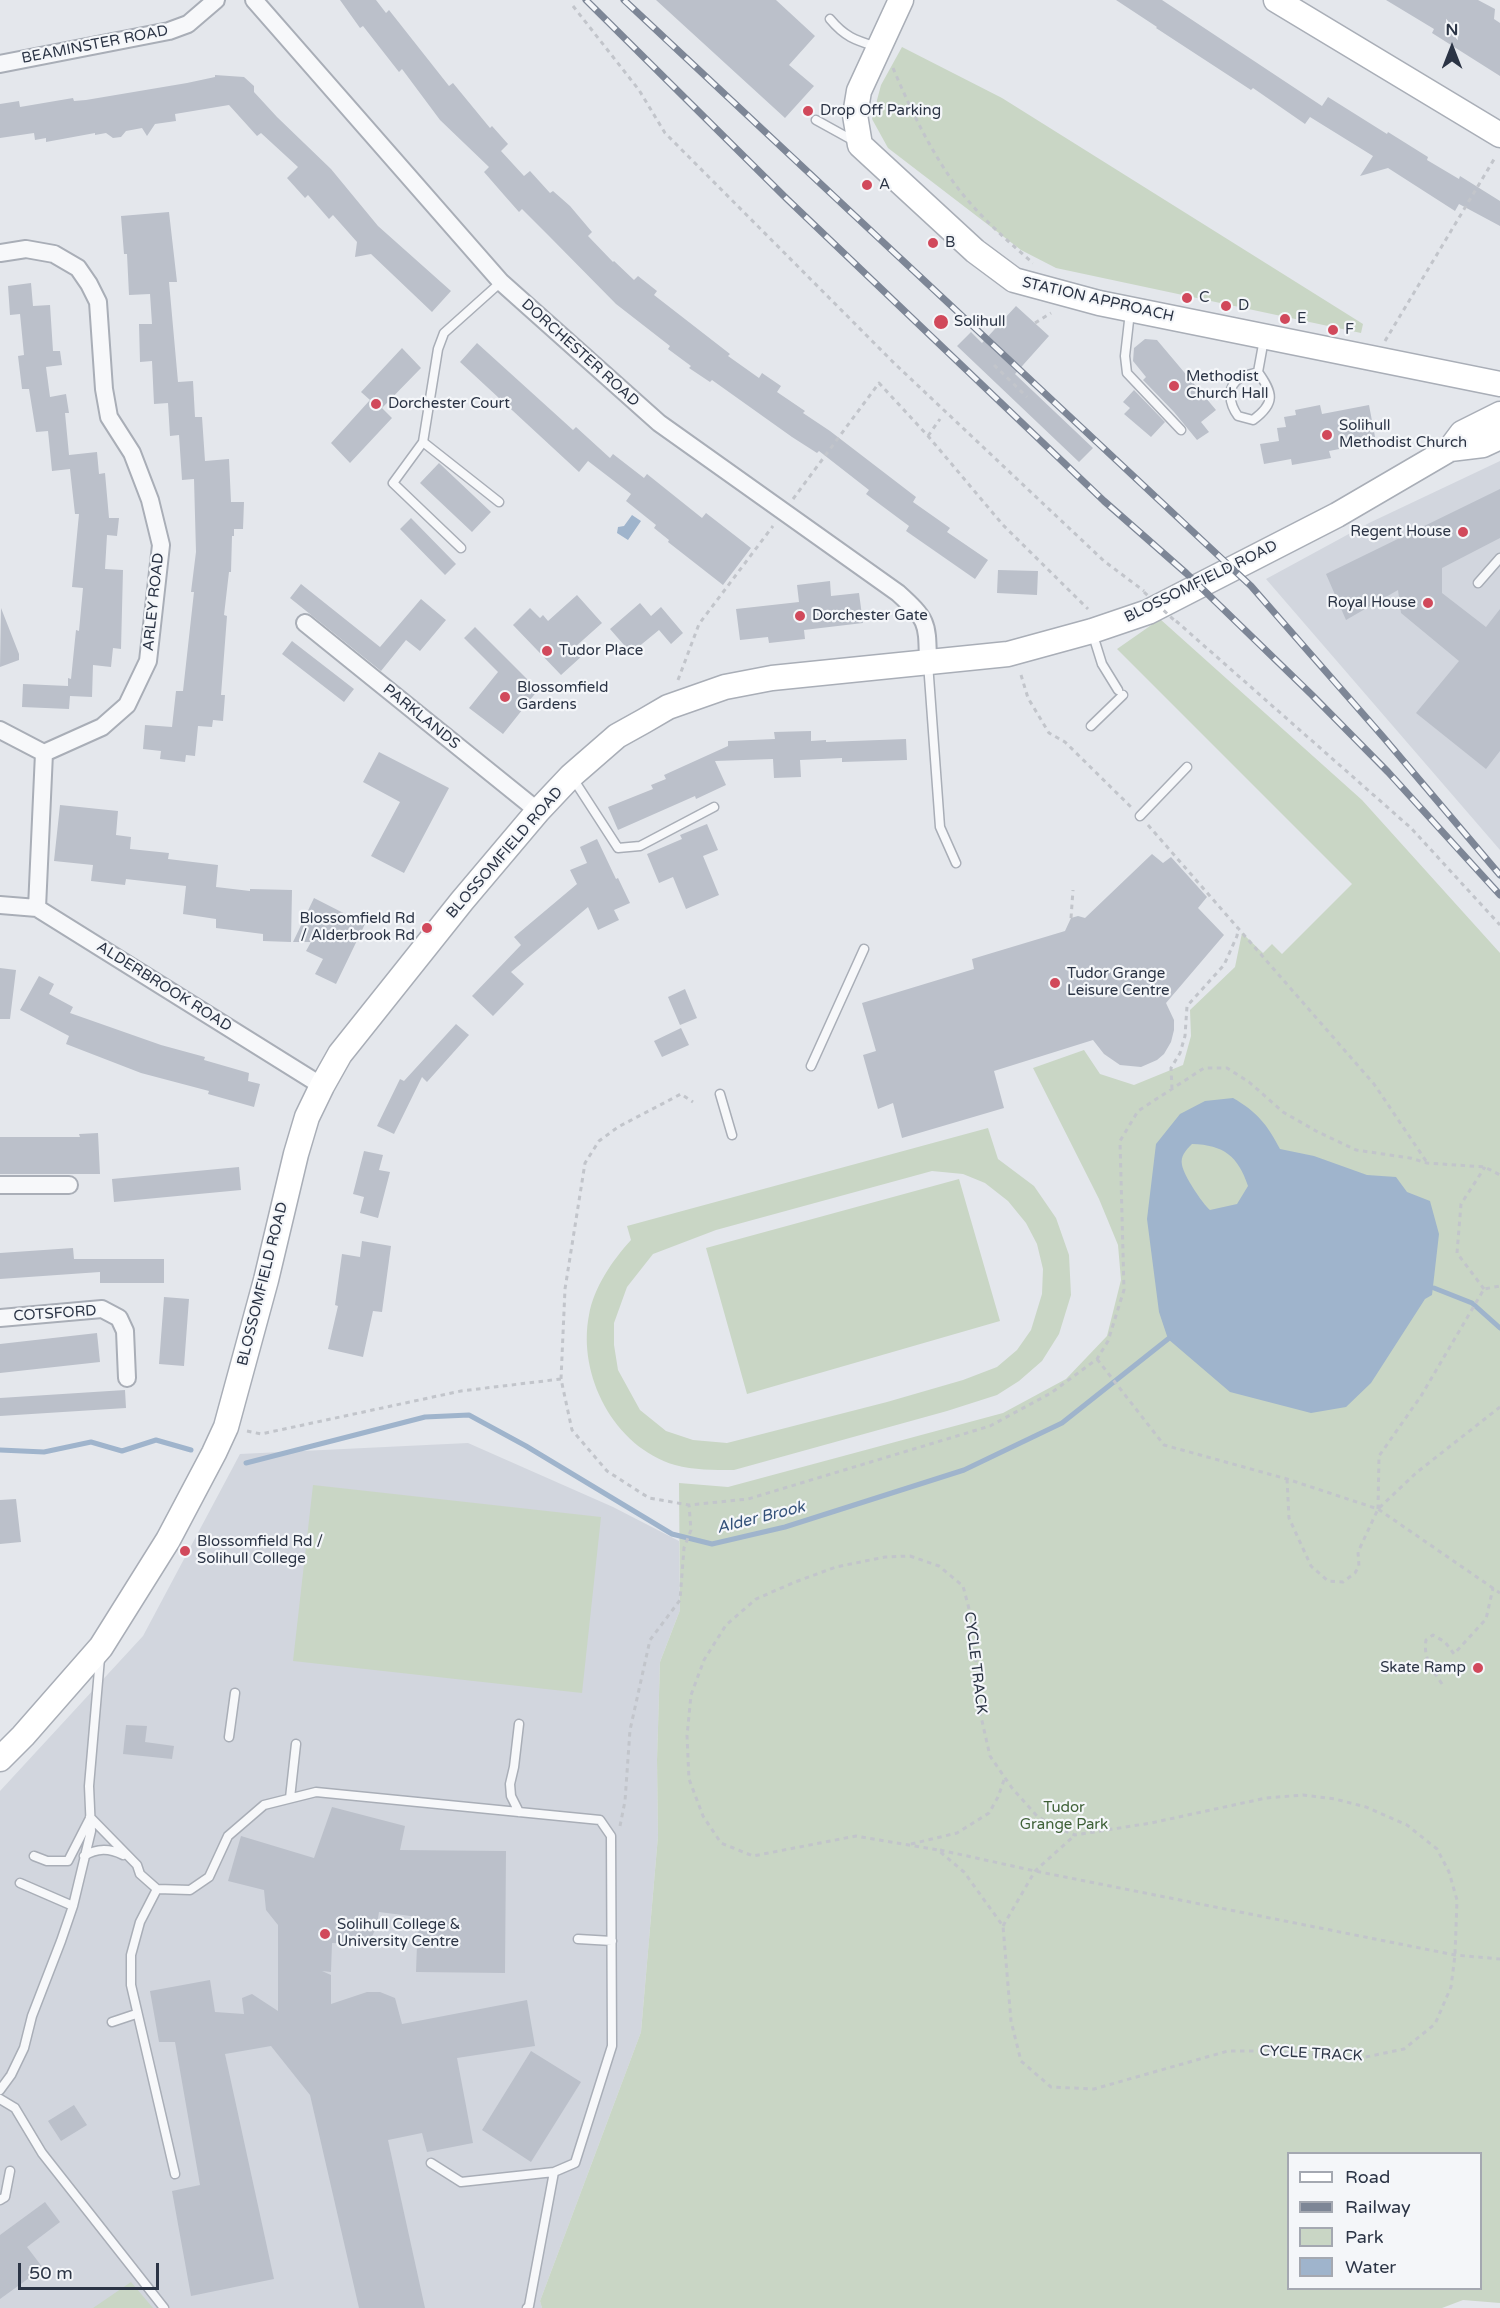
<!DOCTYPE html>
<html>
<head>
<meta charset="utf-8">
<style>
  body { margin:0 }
  #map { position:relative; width:1500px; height:2308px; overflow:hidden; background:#e4e7ec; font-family:"Varela Round",sans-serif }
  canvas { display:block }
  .legend { position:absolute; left:1287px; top:2152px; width:195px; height:138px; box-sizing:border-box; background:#f4f6f9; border:2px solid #a4a8b1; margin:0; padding:8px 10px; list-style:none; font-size:18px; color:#2b3445 }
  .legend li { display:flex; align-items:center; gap:12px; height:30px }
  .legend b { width:30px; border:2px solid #a4a8b1 }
  .north { position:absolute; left:1422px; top:18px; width:60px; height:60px; -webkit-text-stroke:4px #f4f6f9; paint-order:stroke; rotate:0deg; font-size:16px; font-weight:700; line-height:24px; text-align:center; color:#2b3445 }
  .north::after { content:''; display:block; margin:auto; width:21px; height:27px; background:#2b3445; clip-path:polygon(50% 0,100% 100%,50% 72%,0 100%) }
  .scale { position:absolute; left:18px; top:2263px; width:141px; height:27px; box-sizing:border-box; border:3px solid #2b3445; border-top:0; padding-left:8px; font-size:18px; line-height:21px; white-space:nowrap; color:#2b3445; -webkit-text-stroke:4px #f4f6f9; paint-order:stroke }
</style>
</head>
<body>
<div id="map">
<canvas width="1500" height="2308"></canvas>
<ul class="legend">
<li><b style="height:8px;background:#fff"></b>Road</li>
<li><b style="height:8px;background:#7d8696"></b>Railway</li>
<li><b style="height:16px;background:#c9d6c5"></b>Park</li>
<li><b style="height:16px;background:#9fb4cc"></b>Water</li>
</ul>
<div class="north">N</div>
<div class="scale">50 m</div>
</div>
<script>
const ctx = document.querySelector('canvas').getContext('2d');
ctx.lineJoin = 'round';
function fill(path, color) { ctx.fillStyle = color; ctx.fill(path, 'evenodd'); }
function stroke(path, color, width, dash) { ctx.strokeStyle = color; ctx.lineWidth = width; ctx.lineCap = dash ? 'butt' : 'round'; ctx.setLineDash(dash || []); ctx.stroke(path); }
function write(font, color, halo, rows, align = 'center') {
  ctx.font = font + ' "Varela Round",sans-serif'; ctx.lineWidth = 4.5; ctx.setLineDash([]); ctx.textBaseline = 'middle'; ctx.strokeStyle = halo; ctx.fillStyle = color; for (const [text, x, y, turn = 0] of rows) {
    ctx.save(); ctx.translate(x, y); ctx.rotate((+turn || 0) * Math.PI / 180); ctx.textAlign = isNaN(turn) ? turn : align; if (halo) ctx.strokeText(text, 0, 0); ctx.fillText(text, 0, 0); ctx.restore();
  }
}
fill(new Path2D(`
  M1500 461V850L1266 579 1369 523Z
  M468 1443 613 1507 679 1541 680 1610 660 1662 657 1760 658 1836 641 2032 540 2301 542 2308H0V1791L143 1636 240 1454Z`), '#d2d6de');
fill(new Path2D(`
  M902 47 1002 98 1363 324 1361 333 1056 268 1021 250 888 148 872 119 881 85Z
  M1160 619 1362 800 1500 953V2303L1463 2300 1442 2308H542L540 2301 641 2032 658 1836 657 1760 660 1662 680 1610 679 1483 728 1487 1003 1413 1066 1379 1107 1336 1121 1280 1118 1245 1099 1199 1033 1068 1084 1050 1100 1074 1134 1085 1183 1065 1191 1036 1190 1010 1235 967 1242 933 1263 953 1272 944 1282 954 1352 884 1117 649ZM1288 2154H1480V2288H1288Z
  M988 1128 998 1159 1034 1186 1056 1218 1069 1255 1071 1295 1059 1334 1042 1361 1019 1381 997 1395 947 1411 734 1470C713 1470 694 1470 675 1465 614 1447 577 1375 589 1315 594 1287 612 1261 631 1240L627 1226ZM932 1171 963 1174 985 1183 1008 1201 1026 1223 1037 1244 1043 1269 1042 1294 1031 1330 1017 1350 997 1367 963 1380 887 1402 727 1443 693 1440 666 1431 640 1410 618 1370 614 1345V1323L627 1287 653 1254 716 1230Z
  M959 1179 1000 1321 747 1394 706 1248Z
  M313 1485 601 1517 582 1693 293 1661Z
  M131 2282 153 2308H93Z`), '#c9d6c5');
fill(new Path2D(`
  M632 515 641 521 628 540 617 533 618 527 624 526Z
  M1233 1098C1257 1112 1267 1124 1280 1149L1314 1156 1367 1175 1396 1177 1407 1192 1430 1201 1439 1234 1432 1295 1425 1299 1371 1383 1346 1407 1311 1413 1230 1392 1168 1339 1159 1312 1147 1219 1156 1144 1180 1114 1205 1101ZM1192 1144C1224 1145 1238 1156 1248 1186L1237 1204 1210 1210C1202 1203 1184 1176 1182 1165 1180 1156 1186 1150 1192 1144Z`), '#9fb4cc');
stroke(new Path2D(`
  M1434 1288 1472 1303 1500 1328
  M0 1450 44 1452 91 1442 122 1451 156 1440 191 1450
  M246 1463 425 1417 469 1415 526 1446 672 1534 712 1544 785 1527 964 1470 1062 1423 1168 1339`), '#9fb4cc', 5);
fill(new Path2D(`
  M340 0H376L386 13 389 10 449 86 453 83 490 128 492 126 508 144 501 151 524 176 530 171 550 193 553 191 570 206 592 232 588 236 613 262 614 261 634 280 638 276 657 291 654 295 730 354 728 356 759 378 762 373 781 386 777 392 805 411 803 413 830 431 916 497 913 502 950 528 947 532 988 560 975 579 906 531 909 526 866 494 869 490 819 451 817 453 792 437 712 380 710 382 689 368 691 366 668 349 670 346 616 304 549 236 522 209 519 212 504 195 484 172 489 167 440 120 402 69 399 72 363 26 360 28Z
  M656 0H776L815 36 789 65 814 86 785 118Z
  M1116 0H1162L1322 106 1328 97 1387 134 1388 132 1428 157 1427 160 1459 179 1460 176 1500 201V226L1459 204 1455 211 1388 168 1360 176 1373 156 1310 117 1305 124 1253 88 1251 90 1156 28 1157 27Z
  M1386 0H1478L1495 9 1494 19 1500 23V76L1432 33 1434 29Z
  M215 75 244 77 254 86V92L277 117 331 169 378 226 451 291 432 312 371 254 355 257 357 242 333 215 329 219 308 195 305 198 287 178 298 167 261 133 257 136 229 105 175 114 176 121 155 124 147 136 142 128 126 131 121 137 113 138 106 133 95 135V133L46 142V138L35 140 34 133 0 138V104L19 101 20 107 73 98 74 101 86 100 187 83 215 77Z
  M169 212 177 282H169L178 382 193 381 195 417H202L205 461 229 459 231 502H244L243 529H234V536H232L231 572H229L224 615 227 616 221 695H225L223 721 213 720 212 727 198 726 195 756 186 755 185 762 160 759 161 751 143 749 145 725 172 727 176 691H183L194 592H191L196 552 194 479 182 480 179 435 170 436 168 403 154 404 152 361 140 362 139 324H152L150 294 129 295 127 254H124L121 216Z
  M31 283 33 306 50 305 53 351H60L62 365 46 367 50 397 66 394 69 413H65L69 455 97 452 99 474 105 473 109 518H119L117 536 107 535 105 569 123 570 121 649 113 648 111 667 93 665 92 697 70 696 69 709 22 707 23 684 68 686V678L71 679 76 630 79 631 83 588 72 587 79 514H75L70 469 52 471 48 431 36 432 29 389H22L18 356 24 355 20 314 10 315 8 286Z
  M1016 306 1049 336 1015 374 1093 448 1079 462 957 346 971 332 982 343Z
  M1145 339 1157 340 1216 410 1201 422 1209 432 1197 440 1174 412 1143 380 1146 377 1133 361 1134 348Z
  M477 343 573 430 576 427 610 458 613 454 644 478 647 474 702 518 706 513 751 548 723 585 668 542 669 540 654 528 656 525 626 501 631 494 588 461 579 472 460 362Z
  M402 348 421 368 382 408 392 418 350 463 331 443 370 400 361 392Z
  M1134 390 1165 422 1151 437 1124 414 1130 408 1123 402Z
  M1320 405 1322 414 1369 405 1376 442 1329 451 1331 458 1292 465 1291 459 1264 464 1260 444 1279 441 1277 428 1286 427 1284 417 1296 415 1295 410Z
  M439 463 491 512 472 532 420 483Z
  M1500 489V538L1442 568V593L1486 627 1500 609V751L1486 769 1416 713 1459 661 1401 613 1398 590 1346 620 1326 574Z
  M411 518 456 564 445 575 400 529Z
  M998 570 1038 571 1037 595 997 593Z
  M830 581 831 596 859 593 863 623 804 630 805 639 769 643 768 637 740 640 736 609 799 602 797 585Z
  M301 584 380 647 421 599 446 620 420 651 406 640 381 671 290 598Z
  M577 595 602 623 574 648 582 656 561 675 513 625 530 608 540 618 543 615 548 621Z
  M640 603 651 616 661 607 683 633 671 644 659 630 631 653 610 629Z
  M1 608 19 654V660L0 667Z
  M475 627 538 690 503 734 469 708 498 672 464 638Z
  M292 641 354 689 344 702 282 654Z
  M811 731V741L826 740V742L906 739 907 760 842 762V758L800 760 801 777 774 778 773 759 715 761 726 785 696 799 695 796 618 830 608 807 653 789 651 785 666 779 664 775 728 746V741L775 739 774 732Z
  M379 752 449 788 404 873 371 856 400 802 363 782Z
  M60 805 118 811 116 835 131 837 130 849 169 853 168 859 218 865 216 887 250 891V889L292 890 291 942 263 941V934L216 928V919L183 914 186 886 126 879 125 885 91 881 93 865 54 861Z
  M707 824 718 850 703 856 719 895 686 909 673 877 659 883 647 854 682 839 680 835Z
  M597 839 616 879 618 878 630 903 614 910 619 920 598 930 588 907 511 972 524 984 493 1016 472 996 521 945 514 937 577 884 570 870 587 863 580 847Z
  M1152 854 1163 863 1171 857 1207 897 1198 908 1224 935 1166 1003 1174 1020V1030L1171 1042 1164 1054 1157 1060 1141 1067 1120 1065 1104 1054 1093 1040 994 1071 1004 1108 902 1138 893 1103 878 1109 863 1055 876 1051 862 1003 974 969 972 959 1065 931 1071 918 1078 916 1085 918Z
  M314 898 365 924 336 984 315 974 323 959 306 951 311 942H293Z
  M0 968 16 970 10 1019H0Z
  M39 976 54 984 49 994 73 1007 70 1013 161 1045 205 1057 204 1060 249 1073 248 1081 260 1084 254 1107 208 1094 209 1091 141 1073 66 1044 69 1036 20 1010Z
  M685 989 697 1018 680 1025 668 997Z
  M456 1024 469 1035 427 1082 422 1077 394 1134 377 1126 400 1079 404 1081Z
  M681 1028 689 1045 662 1057 654 1041Z
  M98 1133 100 1174H0V1137H80L79 1134Z
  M364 1151 383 1155 379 1170 390 1172 378 1218 360 1213 364 1197 353 1194Z
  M239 1167 241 1190 114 1202 112 1179Z
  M362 1241 391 1246 382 1312 373 1311 363 1357 328 1349 338 1306 335 1305 342 1254 360 1257Z
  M73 1248 74 1259H164V1283H100V1272L0 1279V1253Z
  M164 1297 189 1299 184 1366 159 1364Z
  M97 1333 100 1362 0 1373V1344Z
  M125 1390 126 1408 0 1416V1398Z
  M16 1499 21 1542 0 1544V1500Z
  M126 1725 147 1726 145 1742 174 1746 172 1759 123 1754Z
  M332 1807 405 1826 400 1850 506 1851 505 1973 416 1972 418 1917 379 1912 377 1925 371 1939 357 1944 332 1943 331 1972 322 1971 331 1975V2004L367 1992H380L395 1998 402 2024 527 2000 535 2046 457 2058 473 2143 427 2152 422 2133 388 2140 425 2308H359L310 2095 271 2046 225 2054 274 2279 191 2296 172 2191 200 2185 175 2042H159L150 1991 210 1980 215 2012 244 2014 242 1998 252 1994 278 2011V1925L266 1910 264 1890 228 1881 241 1836 314 1858Z
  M531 2051 581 2082 531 2162 482 2130Z
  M74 2105 87 2125 61 2141 48 2121Z
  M45 2202 60 2222 27 2247 43 2268 0 2299V2235Z`), '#bbc0ca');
const lane = new Path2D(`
  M830 19C845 37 855 40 877 47
  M816 120 854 141
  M1130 312 1125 356 1127 373 1181 430
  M1258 372C1253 374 1244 375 1240 378 1225 387 1230 405 1238 416L1253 420C1276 403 1273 393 1258 372L1264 339
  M423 442 499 502
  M461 548 393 483 423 442 438 349 444 333 501 282
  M1478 583 1500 558
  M1092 632 1102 664 1118 690
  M928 663 940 827 956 863
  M1091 726 1123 695
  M572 777 618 848 640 846 714 807
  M1140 816 1187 767
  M811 1066 864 949
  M720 1094 732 1135
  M519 1724 514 1767 510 1784 511 1796 519 1812
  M229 1737 235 1693
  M290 1798 296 1744
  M90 1817 137 1865 140 1874 157 1889 190 1890 209 1877 228 1836 264 1805 316 1792 600 1820 611 1836 612 2046 575 2163 554 2172 529 2306 527 2308
  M34 1856 47 1861H68L89 1820
  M84 1856C97 1848 109 1848 123 1855
  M20 1883 73 1906
  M157 1889 140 1922 131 1955V1985L175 2174
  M578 1939 612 1941
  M112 2022 136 2014
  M0 2090 11 2075 24 2048 32 2016 61 1941 73 1906 91 1831 89 1786 100 1658
  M0 2099 15 2108 42 2153 164 2308
  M431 2163 461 2182 554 2172
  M0 2200 5 2197 10 2171`);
const street = new Path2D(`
  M254 0 501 282 659 423 898 593C929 621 927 623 928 663
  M0 64 169 31 188 24 216 0
  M0 253 26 249 54 254 78 268 89 284 98 302 104 389 109 417 132 453 150 500 161 545 148 661 127 705 102 727 44 753 37 908
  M305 623 538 811
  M0 730 44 753
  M0 905 37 908 322 1086
  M0 1185H69
  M0 1318 102 1309 119 1318 125 1331 127 1378`);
const secondary = new Path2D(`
  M901 0 859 91 855 115 860 145 975 251 1014 280 1099 303 1500 384
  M1276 0 1500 135
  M1450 449 1462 433 1500 414
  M0 1759 23 1736 101 1647 168 1540 214 1453 226 1427 266 1280 296 1154 307 1117 322 1086 340 1054 462 901 538 811 571 776 617 736 644 721 668 707 725 687 772 678 1008 654 1092 631 1148 612 1337 515 1450 449 1483 445 1500 437`);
stroke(lane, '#a9aeb7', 11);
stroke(street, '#a9aeb7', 20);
stroke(secondary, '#a9aeb7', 27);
stroke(new Path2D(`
  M573 6 639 90 665 133 895 364 1104 561 1144 591
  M893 68C910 108 929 148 954 183 976 213 1005 239 1033 263
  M1035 323 1051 313
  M1385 341 1496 156
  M994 365 1027 397
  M928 436 940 419
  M793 499 879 383 928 436 1003 525 1088 609
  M1176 621 1411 828 1500 925
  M1021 675 1028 698 1049 733 1065 742 1131 807
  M678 680 699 624 773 526
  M1148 825 1374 1084 1426 1161
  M1071 918 1073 890
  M1172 1089 1171 1068 1180 1053 1185 1036 1187 1006 1224 965 1237 936 1238 929
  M1484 1289 1457 1253 1461 1204 1485 1167
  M1097 1359 1164 1445 1287 1479 1378 1509 1500 1593
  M561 1379 565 1289 585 1163 599 1141 618 1127 681 1094 693 1102
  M247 1431 261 1434 461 1391 561 1379 572 1430 607 1471 649 1498 689 1505 748 1499 990 1426 1051 1393 1097 1359 1108 1341 1124 1290 1120 1141 1138 1111 1204 1068H1227L1249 1082 1283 1112 1316 1131 1356 1150 1410 1158 1427 1163 1485 1167 1500 1175
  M1287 1479 1289 1518 1311 1566 1328 1581 1343 1582 1355 1573 1359 1566 1358 1552 1378 1509 1416 1473 1500 1407
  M1378 1509 1379 1456 1421 1396 1484 1289 1500 1286
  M910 1556 939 1566 963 1586 973 1624 980 1712 990 1756 1012 1788 1037 1816 1053 1826 1075 1835 1151 1823 1266 1798 1303 1795 1335 1799 1366 1807 1407 1825 1437 1849 1449 1872 1457 1900 1455 1955 1451 1987 1435 2024 1404 2049 1361 2058 1269 2051H1228L1094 2089 1051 2087 1021 2061 1011 2021 1003 1926 964 1872 938 1850 856 1836 753 1856 721 1843 703 1816 689 1779 687 1736 691 1695 704 1660 726 1625 756 1599 795 1582 836 1567 885 1557Z
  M1442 1684C1432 1669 1423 1658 1426 1640L1433 1635 1445 1642 1454 1654 1486 1619 1493 1588
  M620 1826 625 1801 630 1730 650 1640 680 1600 684 1548 691 1530 689 1505
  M911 1844 957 1833 989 1813 998 1797 1005 1777
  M940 1850 1035 1871 1455 1955 1500 1959
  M1003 1926 1035 1871 1075 1835`), '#c2c5cb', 3, [4.5, 4.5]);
stroke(lane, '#f7f8fa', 8);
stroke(street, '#f7f8fa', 16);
stroke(secondary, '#fff', 24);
const rail = new Path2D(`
  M586 0 787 199 1104 501 1186 573 1312 695 1388 772 1500 895
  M624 0 1251 586 1384 738 1500 875`);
stroke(rail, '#7d8696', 7);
stroke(rail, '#f4f6f9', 4.5, [14]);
stroke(new Path2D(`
  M1144 592 1174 620`), '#c2c5cb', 3, [4.5, 4.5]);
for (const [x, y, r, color] of [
  [808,111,6,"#d1495b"],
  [867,185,6,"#d1495b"],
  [933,243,6,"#d1495b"],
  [1187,298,6,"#d1495b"],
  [1226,306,6,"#d1495b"],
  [1285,319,6,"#d1495b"],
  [941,322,8,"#d1495b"],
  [1333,330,6,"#d1495b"],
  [1174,386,6,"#d1495b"],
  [376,404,6,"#d1495b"],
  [1327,435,6,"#d1495b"],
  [1463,532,6,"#d1495b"],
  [1428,603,6,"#d1495b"],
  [800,616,6,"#d1495b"],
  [547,651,6,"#d1495b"],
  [505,697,6,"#d1495b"],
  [427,928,6,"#d1495b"],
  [1055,983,6,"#d1495b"],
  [185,1551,6,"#d1495b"],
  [1478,1668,6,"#d1495b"],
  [325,1934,6,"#d1495b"]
]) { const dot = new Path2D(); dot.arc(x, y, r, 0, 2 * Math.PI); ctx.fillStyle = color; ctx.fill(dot); stroke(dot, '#f4f6f9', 2); }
write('15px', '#2b3445', '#f4f6f9', [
  ["BEAMINSTER ROAD",95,45,-11],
  ["STATION APPROACH",1098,300,13],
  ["DORCHESTER ROAD",580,353,42],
  ["BLOSSOMFIELD ROAD",1201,582,-26],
  ["ARLEY ROAD",154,602,-84],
  ["PARKLANDS",421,717,39],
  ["BLOSSOMFIELD ROAD",505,853,-49],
  ["ALDERBROOK ROAD",164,987,32],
  ["BLOSSOMFIELD ROAD",263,1284,-76],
  ["COTSFORD",55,1314,-4],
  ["CYCLE TRACK",975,1663,83],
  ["CYCLE TRACK",1311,2054,3]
]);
write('15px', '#2b3445', '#f4f6f9', [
  ["Drop Off Parking",820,111],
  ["A",879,185],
  ["B",945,243],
  ["C",1199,298],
  ["D",1238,306],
  ["E",1297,319],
  ["Solihull",954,322],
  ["F",1345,330],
  ["Methodist",1186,377],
  ["Church Hall",1186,394],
  ["Dorchester Court",388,404],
  ["Solihull",1339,426],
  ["Methodist Church",1339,443],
  ["Regent House",1451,532,"right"],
  ["Royal House",1416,603,"right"],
  ["Dorchester Gate",812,616],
  ["Tudor Place",559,651],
  ["Blossomfield",517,688],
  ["Gardens",517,705],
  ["Blossomfield Rd",415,919,"right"],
  ["/ Alderbrook Rd",415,936,"right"],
  ["Tudor Grange",1067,974],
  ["Leisure Centre",1067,991],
  ["Blossomfield Rd /",197,1542],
  ["Solihull College",197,1559],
  ["Skate Ramp",1466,1668,"right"],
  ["Solihull College &",337,1925],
  ["University Centre",337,1942]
], 'left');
write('15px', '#3f6138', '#f4f6f9', [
  ["Tudor",1064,1808],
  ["Grange Park",1064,1825]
]);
write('italic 16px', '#34527a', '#f4f6f9', [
  ["Alder Brook",761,1518,-14]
]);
</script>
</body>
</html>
